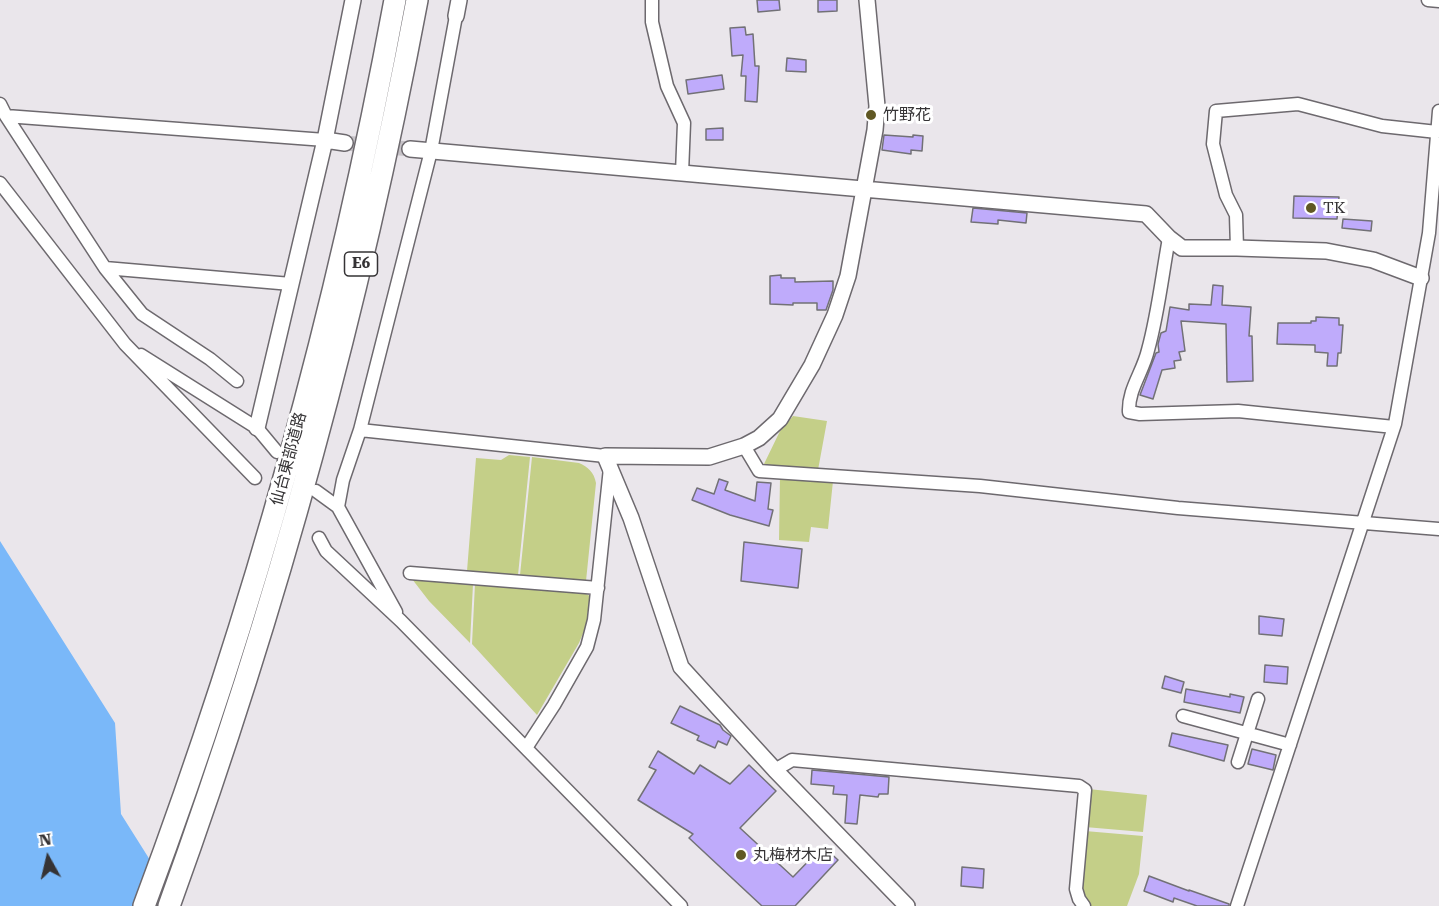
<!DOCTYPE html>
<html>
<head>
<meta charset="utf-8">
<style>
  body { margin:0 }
  #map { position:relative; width:1439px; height:906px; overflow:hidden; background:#eae6eb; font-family:"Roboto Serif",serif }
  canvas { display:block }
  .north { position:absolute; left:18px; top:828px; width:60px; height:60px; -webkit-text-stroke:4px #fff; paint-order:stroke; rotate:352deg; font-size:16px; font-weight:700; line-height:24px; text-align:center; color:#353335 }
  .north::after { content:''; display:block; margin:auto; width:21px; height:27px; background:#353335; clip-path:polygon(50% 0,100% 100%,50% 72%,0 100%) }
</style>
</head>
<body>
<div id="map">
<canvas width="1439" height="906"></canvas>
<div class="north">N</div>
</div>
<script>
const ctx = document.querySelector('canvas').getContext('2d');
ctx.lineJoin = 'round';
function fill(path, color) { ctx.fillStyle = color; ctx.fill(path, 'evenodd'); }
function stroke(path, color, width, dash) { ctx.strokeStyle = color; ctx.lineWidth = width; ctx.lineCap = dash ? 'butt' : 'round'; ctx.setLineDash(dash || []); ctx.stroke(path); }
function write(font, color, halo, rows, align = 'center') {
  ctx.font = font + ' "Roboto Serif","Noto Sans JP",serif'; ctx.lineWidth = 6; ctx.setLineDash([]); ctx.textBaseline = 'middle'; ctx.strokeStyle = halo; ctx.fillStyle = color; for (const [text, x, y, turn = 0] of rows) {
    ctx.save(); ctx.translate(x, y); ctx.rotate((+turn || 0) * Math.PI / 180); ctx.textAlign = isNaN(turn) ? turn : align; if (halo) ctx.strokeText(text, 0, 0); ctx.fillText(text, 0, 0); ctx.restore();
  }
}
fill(new Path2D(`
  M793 416 827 421 818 470 769 466 764 464 780 431Z
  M509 455 530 457 518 575 467 571 476 458 501 460Z
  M532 457 579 463C588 467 594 472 596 483L586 581 520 575Z
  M780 477 833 481 828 529 811 527 809 542 779 540Z
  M412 579 473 584 470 643 429 601Z
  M475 584 586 594 590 596 586 626 579 643 537 715 472 644Z
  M1088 789 1147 795 1143 832 1085 827Z
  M1085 831 1143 836 1139 874 1127 906H1088C1075 885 1083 855 1085 831Z`), '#c4cf88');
fill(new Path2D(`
  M0 541 115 723 121 814 179 906H0Z`), '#7ab8f9');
const building = new Path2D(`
  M757 0H779L780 10 758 12Z
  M818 0H837V11L818 12Z
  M745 27 746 35 753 34 755 66H759L757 102 745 101 746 76H741L743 55 732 56 730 28Z
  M787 58 806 60V72L786 71Z
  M722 75 724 89 688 94 686 80Z
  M723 128V140H706V129Z
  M884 135 913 137V135L923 136 922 151 911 150V154L882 150Z
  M1294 196 1339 197 1337 219 1293 218Z
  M973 208 1027 213 1026 223 998 220V224L971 222Z
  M1343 219 1372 221 1371 231 1342 228Z
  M781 275V278H795V282L833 281V290L826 310H817V303H793V305L770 304V276Z
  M1213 285 1223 286 1222 305 1251 307 1249 336H1252L1253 381 1227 382 1226 324 1181 321 1185 351 1179 352 1181 360 1174 361 1175 368 1162 370 1153 399 1140 395 1156 353 1159 352 1158 344 1161 333 1166 331 1170 307 1189 310V304L1211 305Z
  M1316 317 1339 318V325H1343L1341 353H1338L1337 366H1327L1328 353 1315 352V345L1277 344 1278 323H1311V321H1316Z
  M719 479 728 482 725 490 755 501 757 482 771 483 768 509 773 510 769 526 730 515 692 500 697 488 714 494Z
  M744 542 802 549 798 588 741 581Z
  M1259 616 1284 619 1282 636 1259 634Z
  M1265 665 1288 667 1287 684 1264 682Z
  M1165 676 1184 682 1181 693 1162 688Z
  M1186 689 1230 697V694L1244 697 1240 713 1184 702Z
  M680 706 720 725 723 730 731 736 727 745 718 741 715 748 697 740 699 736 671 723Z
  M1172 733 1228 745 1224 761 1169 746Z
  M1252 749 1276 755 1273 770 1248 764Z
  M658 751 694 774 700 765 730 784 749 765 776 791 740 828 793 877 823 846 838 860 795 906H762L689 838 693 834 638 800 656 770 649 767Z
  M812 770 889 777 888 794H879L878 797 860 795 857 824 845 823 847 795 833 794 834 786 811 784Z
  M962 867 984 869 983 888 961 886Z
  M1149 876 1189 891V890L1229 904V906H1197L1174 898 1173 902 1144 891Z`);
fill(building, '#bfabfb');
stroke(building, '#727176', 1.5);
stroke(new Path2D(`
  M345 143 410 149`), '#c6c2c7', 15, [15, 8]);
const minor = new Path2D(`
  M652 0V22L667 86 684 123 682 173
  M1428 0 1439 1
  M0 104 6 116 325 140
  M6 116 105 268 291 284
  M0 183 125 344 255 478
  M1169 238C1162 276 1158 314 1148 350 1143 372 1128 389 1129 412L1140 414 1238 411 1394 427
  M1237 248 1236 215 1226 195 1213 144 1216 111 1298 104 1382 126 1437 132
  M105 268 142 314 210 359 237 381
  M141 355 257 428 277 452
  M360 430 605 456
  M744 446 759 471 980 486 1178 508 1439 529
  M316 491 338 507 396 612
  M338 507 343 480 360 430 431 151 456 16
  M319 538 326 551 401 621 681 906
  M410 573 598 588
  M1183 716 1290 745
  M526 748 554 705 587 647 594 620 610 468
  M1238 762 1258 699
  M775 770 792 760 1079 786 1085 790 1076 889 1079 899 1084 906
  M1237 906 1395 424 1429 233 1439 111`);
const tertiary = new Path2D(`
  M867 0 877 106 875 130 848 276 835 315 812 365 780 419 759 438 744 446 709 457 605 456 631 518 681 667 775 770 907 906
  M456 16 459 0
  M325 140 345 143
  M410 149 1146 214 1169 238 1182 248H1237L1326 251 1373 260 1421 278
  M257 428 325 140 353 0`);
const motorway = new Path2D(`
  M144 906C254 612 338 309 395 0
  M169 906C276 611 359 308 417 0`);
stroke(minor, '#6d696e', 15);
stroke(tertiary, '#6d696e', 18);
stroke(motorway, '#6d696e', 24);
stroke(minor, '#fff', 12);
stroke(tertiary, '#fff', 15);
stroke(motorway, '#fff', 21);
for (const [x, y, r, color] of [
  [871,115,6,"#605824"],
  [1311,208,6,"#605824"],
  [741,855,6,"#605824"]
]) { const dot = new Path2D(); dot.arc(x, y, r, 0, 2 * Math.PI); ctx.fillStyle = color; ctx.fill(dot); stroke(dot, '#fff', 2); }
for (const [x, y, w] of [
  [361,264,33]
]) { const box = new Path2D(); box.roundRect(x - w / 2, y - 12, w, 24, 4.5); ctx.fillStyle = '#fff'; ctx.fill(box); stroke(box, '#353335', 1.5); }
write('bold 15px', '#353335', null, [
  ["E6",361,264]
]);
write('16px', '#353335', '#fff', [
  ["竹野花",883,115],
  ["TK",1323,208],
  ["丸梅材木店",753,855]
], 'left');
write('16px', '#353335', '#fff', [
  ["仙台東部道路",289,459,-75]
]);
</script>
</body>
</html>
